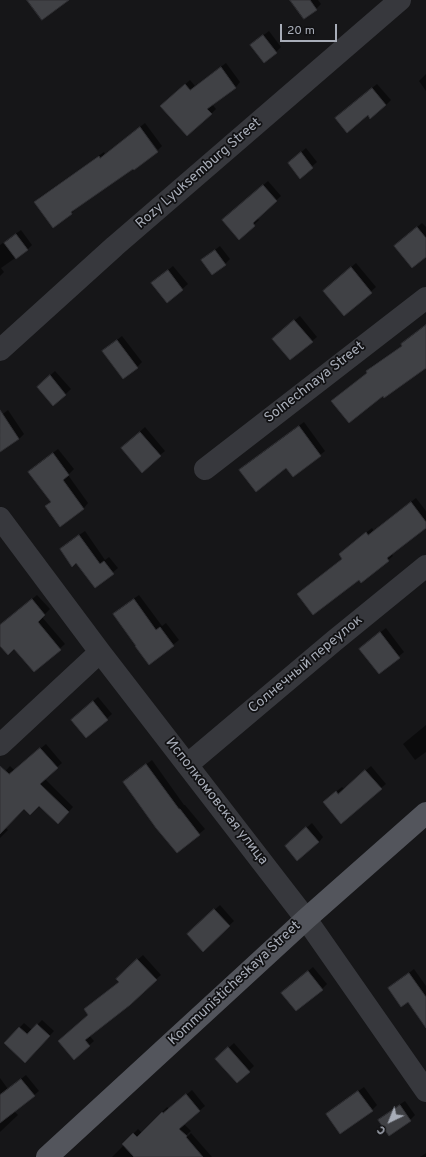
<!DOCTYPE html>
<html>
<head>
<meta charset="utf-8">
<style>
  body { margin:0 }
  #map { position:relative; width:426px; height:1157px; overflow:hidden; background:#161618; font-family:Overpass,sans-serif }
  canvas { display:block }
  .north { position:absolute; left:370px; top:1101px; width:40px; height:40px; -webkit-text-stroke:3px #111113; paint-order:stroke; rotate:223deg; font-size:11px; font-weight:700; line-height:16px; text-align:center; color:#a8adb8 }
  .north::after { content:''; display:block; margin:auto; width:14px; height:18px; background:#a8adb8; clip-path:polygon(50% 0,100% 100%,50% 72%,0 100%) }
  .scale { position:absolute; left:280px; top:24px; width:57px; height:18px; box-sizing:border-box; border:2px solid #a8adb8; border-top:0; padding-left:5px; font-size:12px; line-height:14px; white-space:nowrap; color:#a8adb8; -webkit-text-stroke:3px #111113; paint-order:stroke }
</style>
</head>
<body>
<div id="map">
<canvas width="426" height="1157"></canvas>
<div class="north">С</div>
<div class="scale">20 m</div>
</div>
<script>
const ctx = document.querySelector('canvas').getContext('2d');
ctx.lineJoin = 'round';
function fill(path, color) { ctx.fillStyle = color; ctx.fill(path, 'evenodd'); }
function stroke(path, color, width, dash) { ctx.strokeStyle = color; ctx.lineWidth = width; ctx.lineCap = dash ? 'butt' : 'round'; ctx.setLineDash(dash || []); ctx.stroke(path); }
function write(font, color, halo, rows, align = 'center') {
  ctx.font = font + ' Overpass,sans-serif'; ctx.lineWidth = 3.5; ctx.setLineDash([]); ctx.textBaseline = 'middle'; ctx.strokeStyle = halo; ctx.fillStyle = color; for (const [text, x, y, turn = 0] of rows) {
    ctx.save(); ctx.translate(x, y); ctx.rotate((+turn || 0) * Math.PI / 180); ctx.textAlign = isNaN(turn) ? turn : align; if (halo) ctx.strokeText(text, 0, 0); ctx.fillText(text, 0, 0); ctx.restore();
  }
}
fill(new Path2D(`
  M291 0H318L321 4 316 9Z
  M269 31 281 47 276 52 257 40Z
  M226 63 240 82 236 87 212 104 216 109 211 114 167 101 190 80 195 86Z
  M426 74V91L419 81Z
  M377 84 391 100 386 105 370 117 368 114 341 113Z
  M145 123 162 146 158 150 140 127Z
  M139 128 133 168 76 208 72 213 53 226 35 202 40 197 104 152 105 154Z
  M306 148 317 162 300 177 289 163Z
  M268 181 281 196 257 218 259 220 239 239 228 216Z
  M422 223 426 227V256L395 246Z
  M21 230 32 245 28 249 1 268 4 272 0 276V245Z
  M220 246 230 259 225 264 208 255Z
  M356 263 376 287 345 315 324 291Z
  M173 266 188 284 167 302 157 279Z
  M300 316 317 337 312 341 278 334Z
  M426 325V367L368 373 367 371 372 366 403 345 402 344 407 339Z
  M122 336 142 362 137 367 103 351Z
  M55 371 71 389 54 405 43 382Z
  M8 410 24 434 19 439 0 451V416Z
  M304 422 325 451 320 455 287 467 241 470 245 465Z
  M145 427 165 451 160 455 122 448Z
  M58 449 74 469 68 475 88 503 84 508 60 525 46 506 51 501 29 472 34 467Z
  M416 498 426 511V526L391 553 393 556 388 560 359 579 298 594 343 558 340 554 345 549 372 528 374 531Z
  M85 531 105 560 109 557 118 568 95 587 77 562 61 549 66 544Z
  M37 595 50 609 42 617 65 644 34 671 15 648 0 645V626Z
  M139 595 162 626 166 623 179 640 150 663 115 614 119 609Z
  M386 628 404 652 379 673 365 644Z
  M98 697 112 714 86 737 77 715Z
  M426 725V752L415 760 403 744Z
  M46 744 62 763 44 778 73 807 58 823 39 805 24 808 5 827 8 830 0 838V777L10 766 14 770Z
  M152 760 184 805H185L205 829 177 852 124 782 129 777Z
  M371 766 386 784 381 788 329 797 342 787 344 789Z
  M312 823 323 837 319 842 291 841Z
  M220 905 234 921 203 950 193 930Z
  M143 955 161 975 89 1035 94 1041 74 1059 89 1015 119 982 122 974Z
  M313 967 327 984 322 989 288 988Z
  M414 969 426 986V1027L409 1000 389 988 394 984Z
  M42 1020 54 1031 25 1062 5 1043 24 1023 32 1030Z
  M234 1043 254 1066 237 1082 222 1054Z
  M26 1075 39 1091 14 1111 18 1115 0 1132V1078L8 1089Z
  M364 1087 377 1105 372 1110 327 1114 332 1110Z
  M192 1090 205 1106 184 1124 191 1131 182 1139 184 1140 191 1133 212 1157H112L124 1145 128 1139 138 1129 142 1133 167 1107 169 1109Z
  M405 1101 415 1115 410 1120 390 1134 380 1120 384 1115Z
  M426 1153V1157H419H420Z`), '#0007');
const building = new Path2D(`
  M27 0H69L42 20Z
  M290 0H310L317 10 304 19Z
  M263 35 277 53 264 63 250 45Z
  M221 67 236 88 207 109 212 114 187 136 160 106 185 84 190 90Z
  M372 88 386 105 370 119 368 115 347 133 335 118Z
  M140 127 158 152 134 170 133 169 71 212 72 214 53 228 34 202 99 156 100 158Z
  M301 152 313 168 300 179 288 163Z
  M263 185 277 201 253 223 255 226 239 240 222 220Z
  M417 227 426 238V257L412 268 394 246Z
  M16 234 28 250 16 259 4 243Z
  M215 250 226 265 212 275 201 260Z
  M351 267 372 293 344 316 323 291Z
  M168 270 183 290 167 303 151 283Z
  M294 320 313 342 290 360 272 339Z
  M426 325V368L384 398 383 396 349 423 331 401 367 373 366 371 402 346 401 344Z
  M117 340 138 368 123 379 102 351Z
  M50 375 66 395 53 406 37 387Z
  M0 410 19 439 0 452Z
  M299 426 321 456 293 477 286 468 256 492 239 470Z
  M140 432 161 456 142 473 121 448Z
  M53 453 69 475 63 480 84 509 60 527 45 506 51 502 28 472Z
  M411 502 426 522V528L387 558 389 561 361 583 359 580 313 615 297 594 342 559 339 554 366 532 368 535Z
  M79 535 100 564 104 561 114 574 95 588 76 563 72 567 60 549Z
  M32 599 45 615 38 622 61 650 34 672 14 649 8 655 0 646V625Z
  M134 599 156 630 160 627 174 646 149 665 135 646H136L113 614Z
  M380 632 400 658 379 674 359 649Z
  M93 701 108 720 86 738 71 720Z
  M40 748 58 768 40 784 69 812 58 824 39 806 30 815 24 809 0 834V766L9 774Z
  M146 764 179 809H180L200 835 177 853 156 828 123 782Z
  M365 770 382 789 341 824 323 802 336 791 338 794Z
  M306 827 319 842 297 861 285 846Z
  M214 909 230 926 203 952 187 934Z
  M137 959 157 980 130 1005 85 1040 90 1046 74 1060 58 1041 88 1015 84 1009 119 982 116 979Z
  M308 971 323 990 296 1011 281 993Z
  M409 973 426 997V1028L408 1002 401 1007 388 988Z
  M37 1024 50 1036 25 1063 4 1043 19 1027 27 1034Z
  M228 1047 250 1072 237 1083 215 1059Z
  M21 1079 35 1096 0 1123V1095Z
  M358 1091 373 1111 340 1134 326 1114Z
  M186 1094 200 1111 179 1129 187 1136 186 1137 203 1157H134L122 1144 133 1133 137 1137 162 1112 163 1113Z
  M400 1105 411 1121 389 1136 378 1120Z`);
fill(building, '#404145');
stroke(building, '#303034', 1);
stroke(new Path2D(`
  M0 350 115 246 400 0
  M205 469 426 298
  M0 518 100 652 306 919 426 1091
  M0 745 100 652
  M187 765 334 641 426 566`), '#37383d', 22);
stroke(new Path2D(`
  M47 1157 306 919 426 813`), '#53555c', 22);
write('14px', '#a8adb8', '#111113', [
  ["Rozy Lyuksemburg Street",199,174,-41],
  ["Solnechnaya Street",315,383,-38],
  ["Солнечный переулок",306,665,-40],
  ["Исполкомовская улица",216,802,52],
  ["Kommunisticheskaya Street",235,984,-43]
]);
</script>
</body>
</html>
